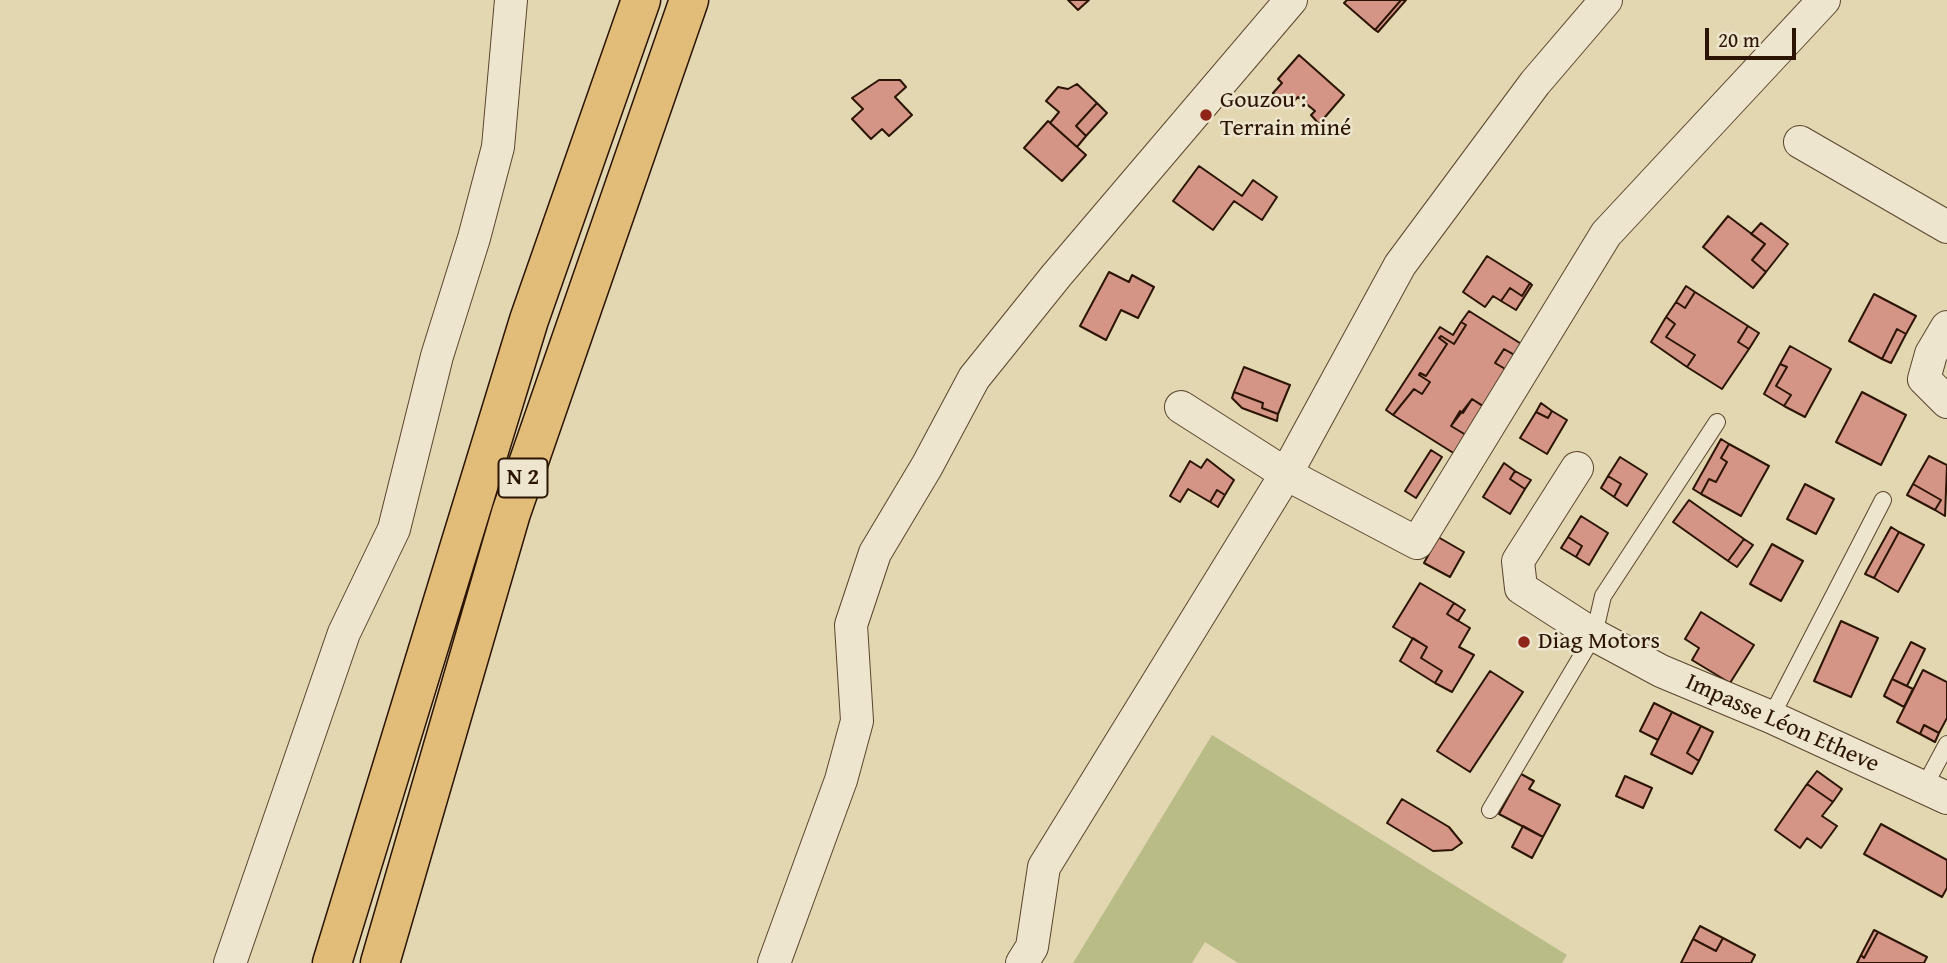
<!DOCTYPE html>
<html>
<head>
<meta charset="utf-8">
<style>
  body { margin:0 }
  #map { position:relative; width:1947px; height:963px; overflow:hidden; background:#e3d7b2; font-family:"Gentium Book Plus",serif }
  canvas { display:block }
  .scale { position:absolute; left:1705px; top:28px; width:91px; height:32px; box-sizing:border-box; border:4px solid #2b1401; border-top:0; padding-left:9px; font-size:21px; line-height:24px; white-space:nowrap; color:#2b1401; -webkit-text-stroke:5px #ede5cd; paint-order:stroke }
</style>
</head>
<body>
<div id="map">
<canvas width="1947" height="963"></canvas>
<div class="scale">20 m</div>
</div>
<script>
const ctx = document.querySelector('canvas').getContext('2d');
ctx.lineJoin = 'round';
function fill(path, color) { ctx.fillStyle = color; ctx.fill(path, 'evenodd'); }
function stroke(path, color, width, dash) { ctx.strokeStyle = color; ctx.lineWidth = width; ctx.lineCap = dash ? 'butt' : 'round'; ctx.setLineDash(dash || []); ctx.stroke(path); }
function write(font, color, halo, rows, align = 'center') {
  ctx.font = font + ' "Gentium Book Plus",serif'; ctx.lineWidth = 5; ctx.setLineDash([]); ctx.textBaseline = 'middle'; ctx.strokeStyle = halo; ctx.fillStyle = color; for (const [text, x, y, turn = 0] of rows) {
    ctx.save(); ctx.translate(x, y); ctx.rotate((+turn || 0) * Math.PI / 180); ctx.textAlign = isNaN(turn) ? turn : align; if (halo) ctx.strokeText(text, 0, 0); ctx.fillText(text, 0, 0); ctx.restore();
  }
}
fill(new Path2D(`
  M1212 735 1567 955 1562 963H1238L1205 942 1192 963H1073Z`), '#babc88');
const building = new Path2D(`
  M1068 0H1089L1078 10Z
  M1347 0H1401L1375 30 1344 3Z
  M1401 0H1406L1378 32 1375 30Z
  M1299 55 1344 95 1319 124 1311 115 1315 111 1298 97 1289 106 1273 93 1282 83 1278 79Z
  M879 80H900L906 87 895 97 912 115 889 136 882 129 871 139 852 119 863 109 852 98Z
  M1077 84 1097 103 1076 126 1086 136 1077 147 1050 123 1059 112 1046 101 1058 87 1068 89Z
  M1097 103 1107 113 1086 136 1076 126Z
  M1048 121 1086 155 1062 181 1024 148Z
  M1199 166 1242 196 1253 180 1277 197 1262 220 1234 201 1213 230 1173 201Z
  M1728 216 1765 244 1752 260 1766 272 1753 288 1703 247Z
  M1761 223 1788 244 1766 272 1752 260 1765 244 1751 234Z
  M1487 256 1530 283 1522 296 1510 288 1501 301 1493 296 1485 307 1463 292Z
  M1109 272 1129 282 1132 275 1154 287 1138 318 1121 310 1106 340 1080 326Z
  M1530 283 1532 285 1516 310 1501 301 1510 288 1522 296Z
  M1686 286 1695 292 1685 308 1676 302Z
  M1695 292 1748 326 1738 342 1749 349 1722 389 1687 367 1695 355 1666 337 1675 324 1666 317 1676 302 1685 308Z
  M1874 294 1916 316 1906 334 1897 329 1882 359 1849 341Z
  M1469 311 1523 345 1516 356 1504 349 1495 363 1507 370 1484 407 1472 399 1463 413 1460 411 1451 426 1466 435 1455 454 1393 415 1414 389 1422 394 1430 382 1419 375 1420 373 1426 376 1447 344 1439 338 1441 336 1454 344 1466 325 1461 322Z
  M1666 317 1675 324 1666 337 1695 355 1687 367 1651 342Z
  M1461 322 1466 325 1454 344 1441 336 1439 338 1447 344 1426 376 1420 373 1419 375 1430 382 1422 394 1414 389 1393 415 1386 410 1440 327 1453 335Z
  M1748 326 1759 333 1749 349 1738 342Z
  M1897 329 1906 334 1891 363 1882 359Z
  M1790 346 1831 369 1805 417 1784 406 1791 395 1776 386 1787 367 1780 364Z
  M1504 349 1520 358 1507 370 1495 363Z
  M1780 364 1787 367 1776 386 1791 395 1784 406 1764 394Z
  M1244 367 1290 385 1278 414 1262 408 1263 403 1234 392Z
  M1234 392 1263 403 1262 408 1278 414 1277 421 1242 408 1232 398Z
  M1862 392 1906 415 1881 465 1836 442Z
  M1472 399 1488 409 1466 435 1451 426Z
  M1541 403 1552 411 1548 418 1536 412Z
  M1552 411 1567 420 1547 454 1520 438 1536 412 1548 418Z
  M1721 439 1729 444 1721 458 1727 462 1716 482 1709 479 1701 494 1693 489Z
  M1729 444 1769 466 1741 516 1701 494 1709 479 1716 482 1727 462 1721 458Z
  M1431 450 1442 457 1416 498 1405 491Z
  M1929 456 1947 465 1945 516 1935 510 1941 500 1913 484Z
  M1620 457 1647 474 1627 506 1614 497 1621 484 1608 476Z
  M1207 459 1234 480 1225 495 1217 490 1210 502 1188 489 1180 502 1170 496 1190 461 1201 468Z
  M1504 463 1515 471 1510 479 1525 489 1510 514 1483 497Z
  M1515 471 1531 480 1525 489 1510 479Z
  M1608 476 1621 484 1614 497 1601 488Z
  M1805 484 1834 499 1816 534 1787 519Z
  M1913 484 1941 500 1935 510 1907 495Z
  M1217 490 1225 495 1218 507 1210 502Z
  M1689 500 1744 539 1728 561 1673 522Z
  M1581 516 1608 533 1589 565 1576 557 1582 546 1568 537Z
  M1891 527 1899 532 1874 578 1865 574Z
  M1899 532 1924 545 1898 592 1874 578Z
  M1438 537 1464 552 1450 577 1424 563Z
  M1568 537 1582 546 1576 557 1561 548Z
  M1744 539 1753 545 1737 567 1728 561Z
  M1772 544 1803 561 1781 601 1750 584Z
  M1420 583 1454 603 1447 614 1470 628 1459 647 1474 655 1452 692 1435 683 1442 671 1421 658 1427 647 1393 627Z
  M1454 603 1465 610 1458 621 1447 614Z
  M1701 612 1754 645 1730 683 1692 660 1699 648 1685 639Z
  M1841 621 1878 638 1851 697 1814 681Z
  M1413 638 1427 647 1421 658 1442 671 1435 683 1400 661Z
  M1911 642 1925 649 1907 686 1892 679Z
  M1923 670 1947 682V718L1939 733 1924 725 1920 734 1897 722Z
  M1490 671 1523 692 1470 772 1437 751Z
  M1892 679 1913 689 1904 707 1884 696Z
  M1654 703 1672 712 1658 740 1640 731Z
  M1672 712 1701 726 1687 753 1699 761 1692 774 1651 754Z
  M1924 725 1939 733 1935 742 1920 734Z
  M1701 726 1713 732 1699 761 1687 753Z
  M1817 771 1842 789 1833 802 1807 784Z
  M1521 774 1534 781 1529 789 1560 805 1543 837 1499 814Z
  M1625 776 1652 788 1643 808 1616 796Z
  M1807 784 1833 802 1822 816 1837 826 1821 848 1807 838 1800 848 1775 830Z
  M1402 799 1449 827 1462 843 1452 850 1433 851 1387 823Z
  M1881 824 1947 860V888L1942 897 1864 854Z
  M1523 826 1543 837 1532 858 1512 847Z
  M1700 926 1723 938 1716 951 1693 939Z
  M1874 930 1878 932 1864 958 1861 955Z
  M1878 932 1927 957 1924 963H1857L1861 955 1864 958Z
  M1723 938 1755 955 1751 963H1681L1693 939 1716 951Z`);
fill(building, '#d59586');
stroke(building, '#2b1401', 2);
const service = new Path2D(`
  M1771 717 1883 500
  M1924 787 1947 744
  M1490 810 1594 635 1603 596 1717 422`);
const minor = new Path2D(`
  M1800 142 1947 227
  M1947 327 1931 354 1924 379 1947 402
  M1181 407 1286 474 1417 543 1606 234 1824 0
  M1577 468 1518 561 1521 588 1594 635 1661 671 1771 717 1947 798
  M230 963 344 633 394 529 437 356 474 238 498 147 511 0
  M774 963 841 780 857 721 851 625 875 553 927 466 974 378 1056 276 1291 0
  M1022 963 1032 947 1044 867 1286 474 1400 265 1535 83 1606 0`);
const trunk = new Path2D(`
  M332 963 529 320 641 0
  M380 963 511 513 689 0`);
stroke(service, '#59452d', 18);
stroke(minor, '#59452d', 34);
stroke(trunk, '#2b1401', 41);
stroke(service, '#ede5cd', 16);
stroke(minor, '#ede5cd', 32);
stroke(trunk, '#e2bc79', 38);
for (const [x, y, r, color] of [
  [1206,115,7,"#8f2418"],
  [1524,642,7,"#8f2418"]
]) { const dot = new Path2D(); dot.arc(x, y, r, 0, 2 * Math.PI); ctx.fillStyle = color; ctx.fill(dot); stroke(dot, '#ede5cd', 2.5); }
for (const [x, y, w] of [
  [523,478,49]
]) { const box = new Path2D(); box.roundRect(x - w / 2, y - 19.5, w, 39, 5); ctx.fillStyle = '#ede5cd'; ctx.fill(box); stroke(box, '#2b1401', 2); }
write('bold 23px', '#2b1401', null, [
  ["N 2",523,478]
]);
write('24px', '#2b1401', '#ede5cd', [
  ["Gouzou :",1220,101],
  ["Terrain miné",1220,129],
  ["Diag Motors",1538,642]
], 'left');
write('24px', '#2b1401', '#ede5cd', [
  ["Impasse Léon Etheve",1782,724,24]
]);
</script>
</body>
</html>
